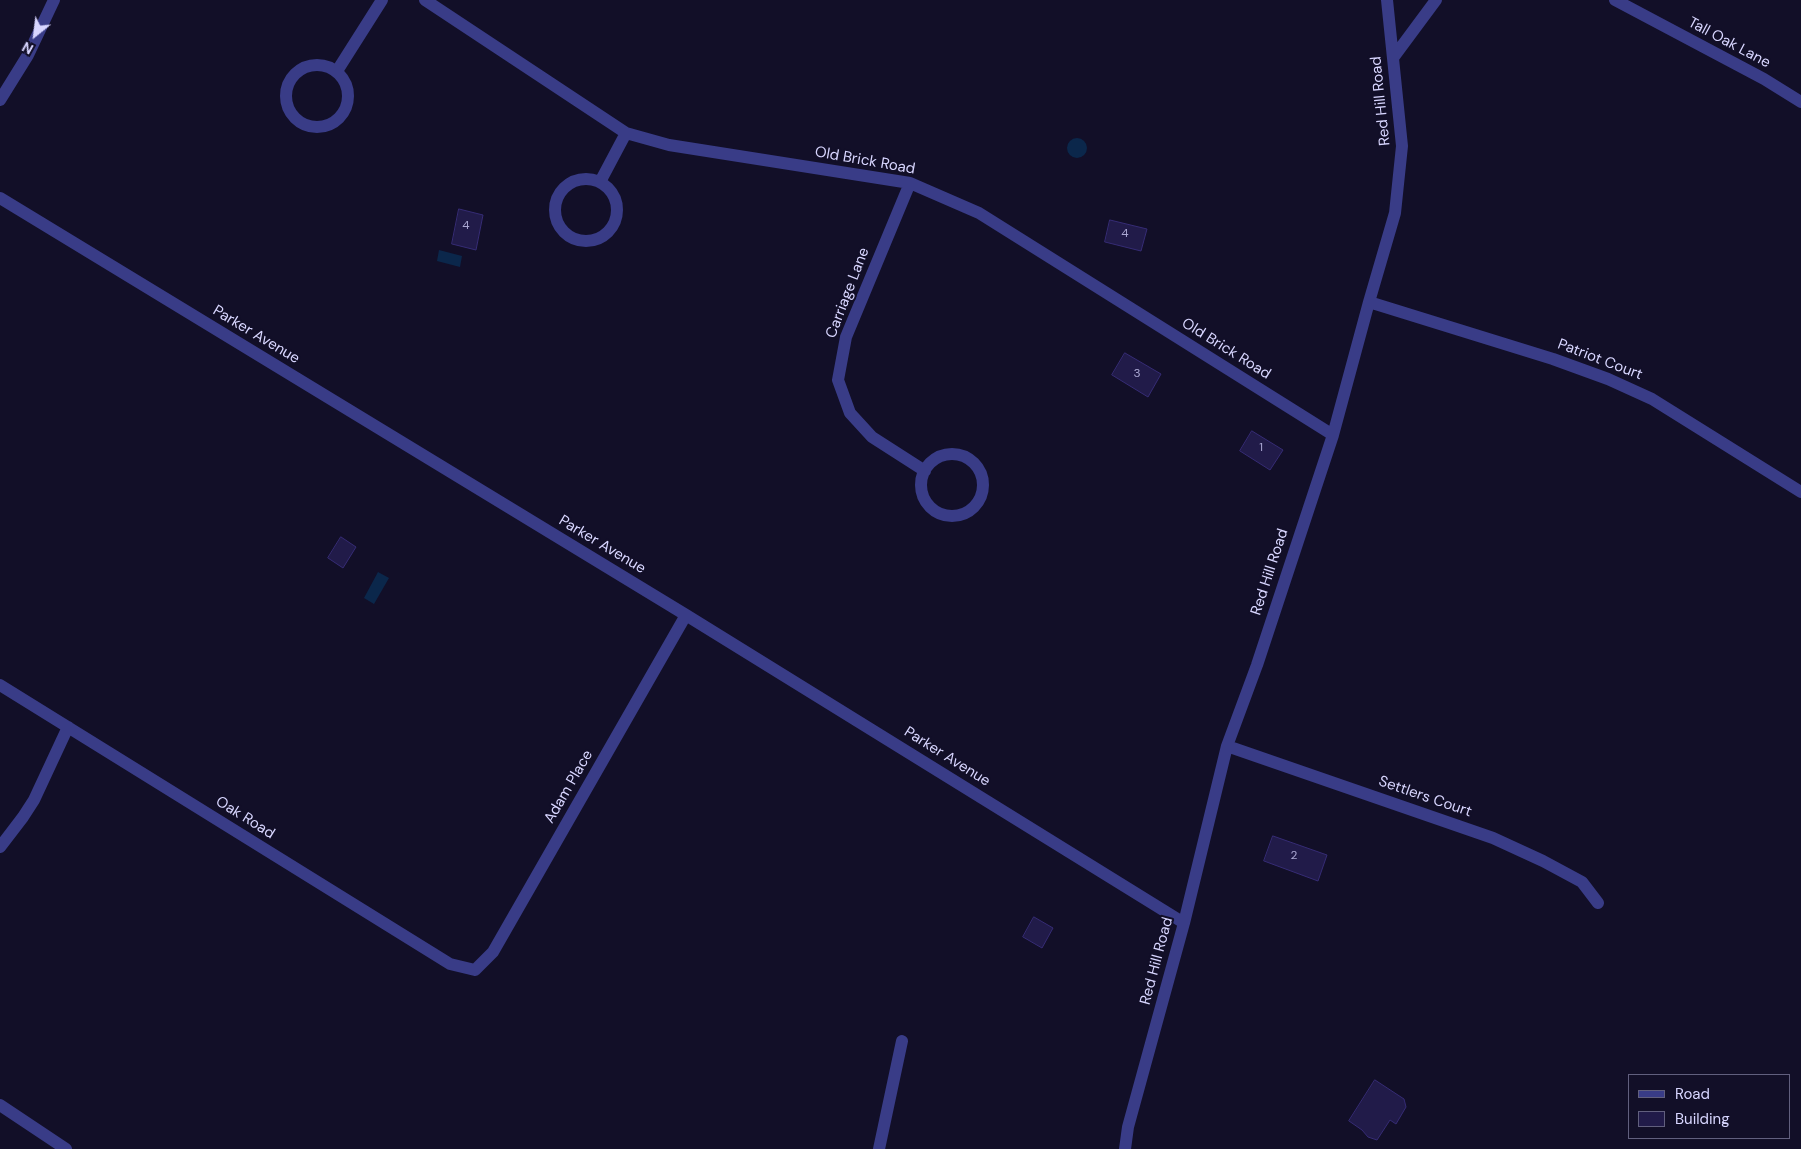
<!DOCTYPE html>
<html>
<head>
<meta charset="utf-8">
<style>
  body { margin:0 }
  #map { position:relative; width:1801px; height:1149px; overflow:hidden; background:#120f28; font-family:"DM Sans",sans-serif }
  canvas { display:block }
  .legend { position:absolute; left:1628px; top:1074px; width:162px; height:65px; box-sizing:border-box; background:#120f28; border:1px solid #615f7e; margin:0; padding:6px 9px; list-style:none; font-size:15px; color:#d8d6ff }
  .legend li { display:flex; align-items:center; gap:10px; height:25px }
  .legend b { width:25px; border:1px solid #615f7e }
  .north { position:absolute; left:10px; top:10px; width:50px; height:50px; -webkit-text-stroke:4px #120f28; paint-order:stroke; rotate:209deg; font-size:14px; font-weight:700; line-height:20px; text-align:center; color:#d8d6ff }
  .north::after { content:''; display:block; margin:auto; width:18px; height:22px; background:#d8d6ff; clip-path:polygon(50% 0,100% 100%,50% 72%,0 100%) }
</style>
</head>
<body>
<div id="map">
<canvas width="1801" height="1149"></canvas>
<ul class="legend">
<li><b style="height:6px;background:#393c87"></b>Road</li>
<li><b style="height:14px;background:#211b49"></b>Building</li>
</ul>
<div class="north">N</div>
</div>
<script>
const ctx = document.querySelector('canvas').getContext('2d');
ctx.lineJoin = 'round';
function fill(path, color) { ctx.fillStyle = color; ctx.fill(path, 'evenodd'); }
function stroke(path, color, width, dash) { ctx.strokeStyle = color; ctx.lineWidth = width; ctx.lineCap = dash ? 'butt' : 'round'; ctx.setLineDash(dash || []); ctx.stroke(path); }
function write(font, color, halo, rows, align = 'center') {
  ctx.font = font + ' "DM Sans",sans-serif'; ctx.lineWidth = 4; ctx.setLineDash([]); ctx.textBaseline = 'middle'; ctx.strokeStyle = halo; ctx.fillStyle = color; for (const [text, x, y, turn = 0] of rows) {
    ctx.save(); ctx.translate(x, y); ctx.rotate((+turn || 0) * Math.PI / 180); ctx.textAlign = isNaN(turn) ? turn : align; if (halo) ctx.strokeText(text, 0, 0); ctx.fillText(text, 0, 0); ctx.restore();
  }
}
fill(new Path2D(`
  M1067 148a10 10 0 1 1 20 0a10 10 0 1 1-20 0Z
  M439 250 462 256 460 267 437 261Z
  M378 572 389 578 374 604 364 598Z`), '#0b274b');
const building = new Path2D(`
  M459 209 483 215 476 250 452 244Z
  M1110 220 1147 229 1141 251 1105 242Z
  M1125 353 1161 374 1148 397 1112 375Z
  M1252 431 1283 450 1270 470 1240 451Z
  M341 537 356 547 343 568 328 558Z
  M1273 836 1327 855 1318 881 1264 861Z
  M1034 917 1053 928 1042 948 1023 937Z
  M1375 1080 1404 1099 1406 1107 1396 1124 1390 1120 1377 1140 1368 1137 1362 1130 1349 1121Z`);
fill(building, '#211b49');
stroke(building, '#362c75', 1);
stroke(new Path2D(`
  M425 0 626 133 669 145 910 183 979 213 1333 435
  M1615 0 1764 79 1801 102
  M1393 58 1436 0
  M286 96a31 31 0 1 1 62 0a31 31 0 1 1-62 0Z
  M337 71 382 0
  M0 100 28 55 54 0
  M555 210a31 31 0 1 1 62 0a31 31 0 1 1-62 0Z
  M600 182 626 133
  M910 183 846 337 838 380 850 413 872 437 925 471
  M0 198 686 615 1184 923
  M1369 302 1553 359 1608 379 1652 399 1801 492
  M921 485a31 31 0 1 1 62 0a31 31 0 1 1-62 0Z
  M0 685 450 964 475 970 493 952 686 615
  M1227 746 1493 838 1543 861 1582 882 1598 903
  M0 847 23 817 34 800 68 727
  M0 1105 66 1149
  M879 1149 902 1041
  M1125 1149 1128 1127 1184 923 1227 746 1257 665 1333 435 1369 302 1395 213 1402 146 1387 0`), '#393c87', 12);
write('12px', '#aaa7d2', null, [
  ["4",466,226],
  ["4",1125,234],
  ["3",1137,374],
  ["1",1261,448],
  ["2",1294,856]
]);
write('15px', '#d8d6ff', '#120f28', [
  ["Tall Oak Lane",1729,43,28],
  ["Red Hill Road",1381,101,-96],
  ["Old Brick Road",865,161,10],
  ["Carriage Lane",848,293,-69],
  ["Parker Avenue",256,335,31],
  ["Old Brick Road",1226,349,32],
  ["Patriot Court",1600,360,21],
  ["Parker Avenue",602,545,31],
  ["Red Hill Road",1270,572,-72],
  ["Parker Avenue",947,757,32],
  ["Adam Place",569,787,-60],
  ["Settlers Court",1425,797,19],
  ["Oak Road",245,818,32],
  ["Red Hill Road",1157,961,-75]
]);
</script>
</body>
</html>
